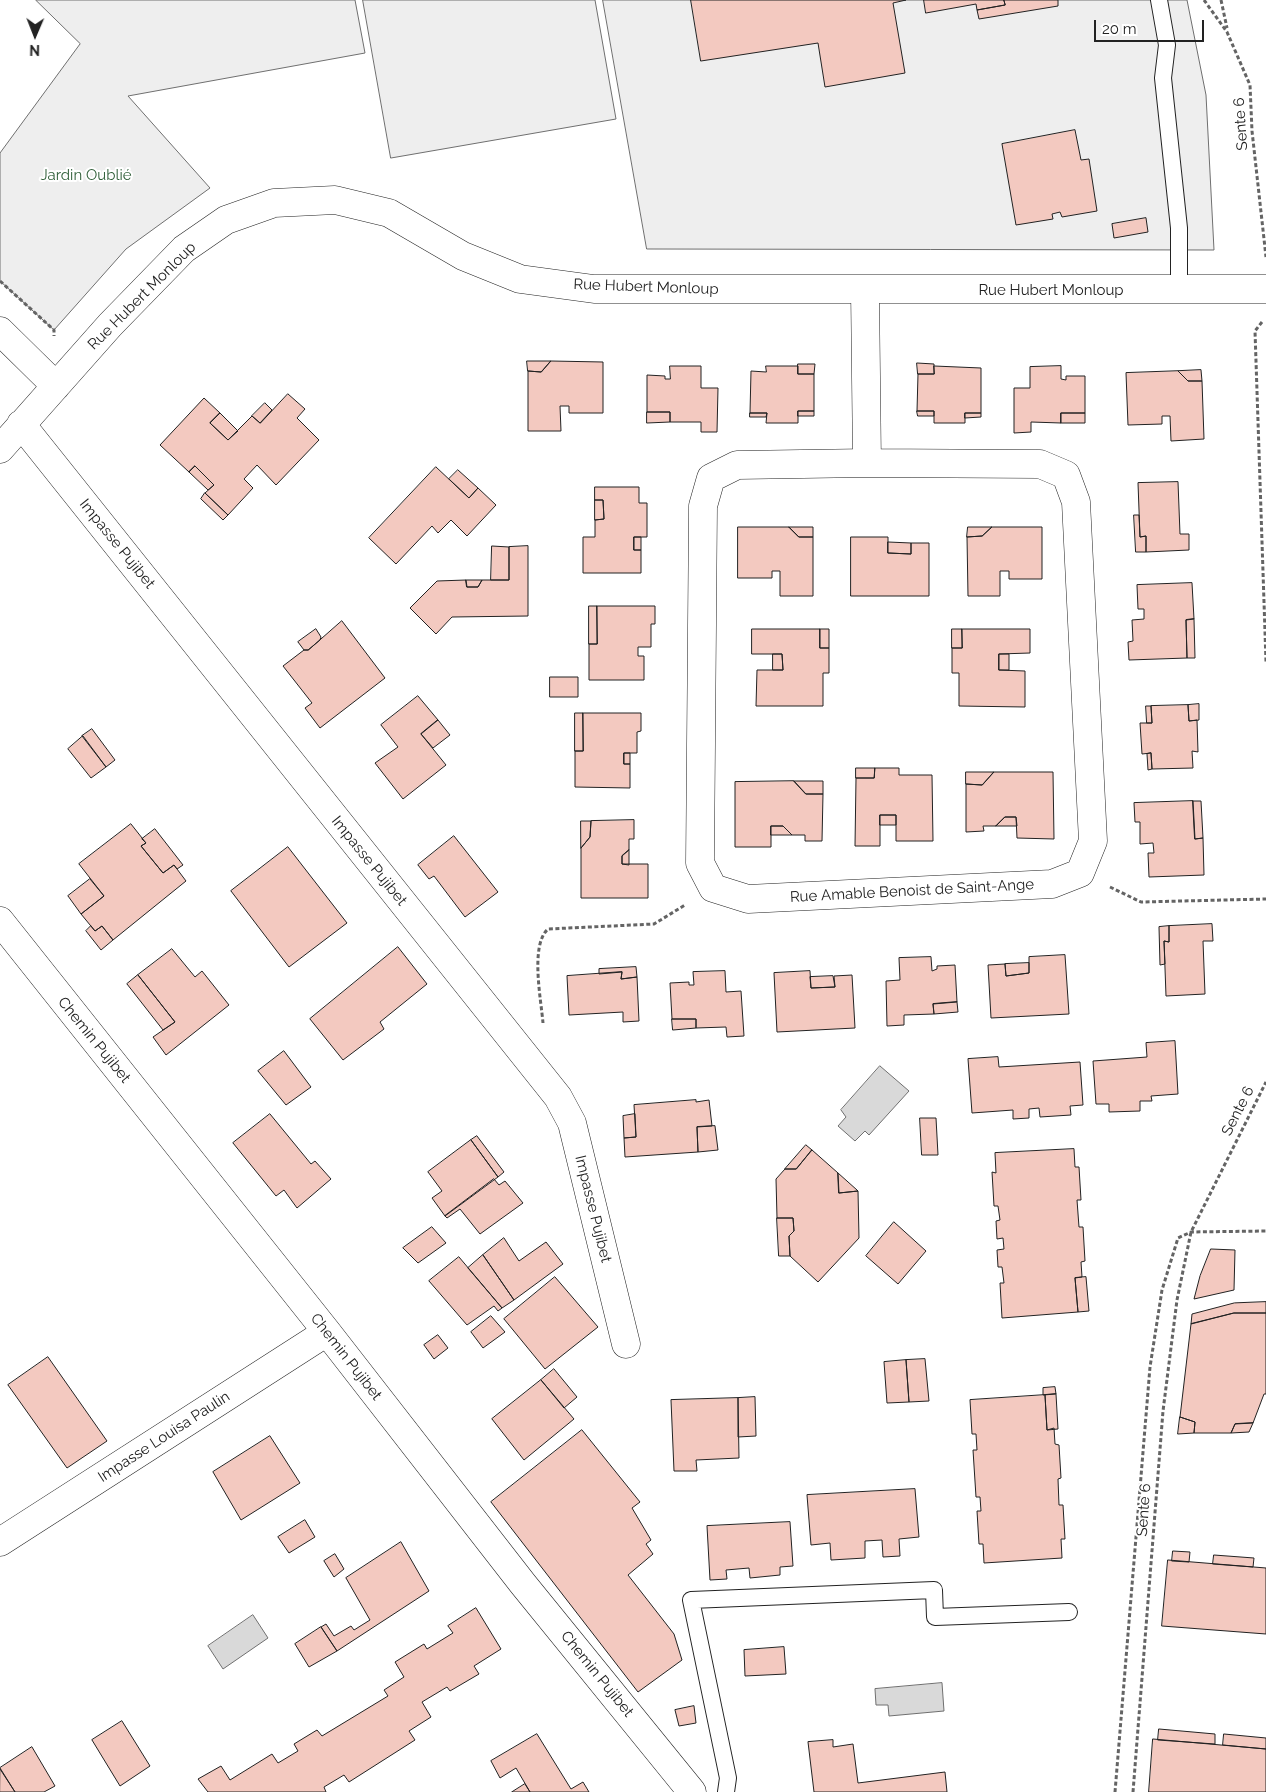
<!DOCTYPE html>
<html>
<head>
<meta charset="utf-8">
<style>
  body { margin:0 }
  #map { position:relative; width:1266px; height:1792px; overflow:hidden; background:#fff; font-family:Raleway,sans-serif }
  canvas { display:block }
  .north { position:absolute; left:10px; top:10px; width:50px; height:50px; -webkit-text-stroke:4px #fff; paint-order:stroke; rotate:181deg; font-size:14px; font-weight:700; line-height:20px; text-align:center; color:#222 }
  .north::after { content:''; display:block; margin:auto; width:18px; height:22px; background:#222; clip-path:polygon(50% 0,100% 100%,50% 72%,0 100%) }
  .scale { position:absolute; left:1094px; top:20px; width:110px; height:22px; box-sizing:border-box; border:2px solid #222; border-top:0; padding-left:6px; font-size:15px; line-height:18px; white-space:nowrap; color:#222; -webkit-text-stroke:4px #fff; paint-order:stroke }
</style>
</head>
<body>
<div id="map">
<canvas width="1266" height="1792"></canvas>
<div class="north">N</div>
<div class="scale">20 m</div>
</div>
<script>
const ctx = document.querySelector('canvas').getContext('2d');
ctx.lineJoin = 'round';
function fill(path, color) { ctx.fillStyle = color; ctx.fill(path, 'evenodd'); }
function stroke(path, color, width, dash) { ctx.strokeStyle = color; ctx.lineWidth = width; ctx.lineCap = dash ? 'butt' : 'round'; ctx.setLineDash(dash || []); ctx.stroke(path); }
function write(font, color, halo, rows, align = 'center') {
  ctx.font = font + ' Raleway,sans-serif'; ctx.lineWidth = 4; ctx.setLineDash([]); ctx.textBaseline = 'middle'; ctx.strokeStyle = halo; ctx.fillStyle = color; for (const [text, x, y, turn = 0] of rows) {
    ctx.save(); ctx.translate(x, y); ctx.rotate((+turn || 0) * Math.PI / 180); ctx.textAlign = isNaN(turn) ? turn : align; if (halo) ctx.strokeText(text, 0, 0); ctx.fillText(text, 0, 0); ctx.restore();
  }
}
const green = new Path2D(`
  M36 0H355L365 53 128 96 210 188 126 249 54 330 0 281V153L80 44Z
  M363 0H595L616 119 391 158Z
  M603 0H1187L1206 95 1214 250 647 249Z`);
fill(green, '#eee');
stroke(green, '#6f6f6f', 1);
const water = new Path2D(`
  M880 1066 909 1091 869 1135 865 1131 855 1141 838 1126 846 1117 841 1110Z
  M253 1615 268 1638 223 1669 208 1646Z
  M942 1683 944 1711 889 1716 888 1705H876L875 1689Z`);
fill(water, '#d9d9d9');
stroke(water, '#6f6f6f', 1);
const building = new Path2D(`
  M691 0H906L893 3 905 73 825 87 818 43 701 61Z
  M924 0H1004L1005 5 977 10 976 4 926 13Z
  M1004 0H1058V6L979 19 977 10 1005 5Z
  M1075 130 1081 160 1089 159 1097 211 1062 217 1060 212 1052 214 1053 219 1016 225 1002 144Z
  M1146 218 1148 232 1114 238 1112 224Z
  M527 361H551L541 372 528 371Z
  M551 361 603 362V413H569V406H560L561 431H528V371L541 372Z
  M917 363 934 364V374H918Z
  M798 364H815L814 374H798Z
  M670 366H701V388H718L717 432H701V422H670V412H647V375L665 376V379H670Z
  M766 366H798V374H814V411H798V423H766L767 413H750L751 371 766 372Z
  M934 366 981 368V413H965V423H934V411H917L918 374H934Z
  M1061 366V379L1066 380V376H1085V413H1061V423L1031 422V432L1014 433V388H1030V367Z
  M1201 370 1202 381H1188L1178 371Z
  M1178 371 1188 381H1202L1204 439 1171 441 1170 416H1162V424L1128 425 1126 373Z
  M288 394 305 409 297 418 319 440 276 485 257 465 244 479 253 488 228 515 205 493 214 485 195 466 189 472 160 445 204 398 220 413 210 423 228 440 252 416 260 423Z
  M265 403 272 410 260 423 252 416Z
  M798 411H814V416H798Z
  M917 411H934V416H918Z
  M647 412H670V422L647 423Z
  M220 413 238 431 228 440 210 423Z
  M750 413H767L766 417H750Z
  M965 413H981V417L965 418Z
  M1061 413H1085V423H1061Z
  M195 466 214 485 208 490 189 472Z
  M436 467 469 498 478 488 496 505 467 536 451 520 438 533 432 526 396 564 369 538Z
  M458 470 478 488 469 498 449 479Z
  M1178 482 1180 534H1189V550L1146 552V536L1140 537 1138 483Z
  M595 487H639V503H647V537H634V550H641V573H583V537H595V520L604 519 603 500H595Z
  M205 493 228 515 223 520 201 499Z
  M595 500H603L604 519 595 520Z
  M1134 515H1139L1140 537 1146 536V552H1136Z
  M738 527H789L799 537H813V596H780V571H772V578H738Z
  M789 527H813V537H799Z
  M968 527H992L982 536 967 537Z
  M992 527H1042V579H1009V571H1000V596H968L967 537 982 536Z
  M634 537H641V550H634Z
  M851 537H888V553L911 554V543H929V596H851Z
  M888 542 911 543V554L888 553Z
  M492 546 509 547V580H491Z
  M528 546V616L452 617 436 634 410 608 437 581 466 580 467 587H478L482 580H509V547Z
  M466 580H482L478 587H467Z
  M1192 583 1194 619 1186 620 1187 658 1129 660 1128 642 1133 641 1132 620 1144 619V609H1138L1137 585Z
  M589 606H597V644H589Z
  M597 606H655V624H651V647H638V656H644V680H589V644H597Z
  M1194 619 1195 658H1187L1186 620Z
  M342 621 385 678 320 728 305 708 312 703 283 666 304 650H308Z
  M316 629 321 637 320 640 308 650H304L298 642Z
  M752 629H820V648H829V673H823V706H756L757 670H783L782 654H752Z
  M820 629H829V648H820Z
  M952 629H962V648H952Z
  M962 629H1030V653L999 654V670L1025 671V707L959 706V673H952V648H962Z
  M773 654H782L783 670H773Z
  M999 654H1009V670H999Z
  M550 677H578V697H550Z
  M418 696 438 720 421 734 446 765 403 799 375 763 398 747 381 725Z
  M1199 704V720L1189 721 1188 705Z
  M1188 705 1189 721 1197 720 1198 752 1192 751 1193 768 1152 769 1151 753 1142 754 1140 723H1152L1151 706Z
  M1146 706H1151L1152 723H1147Z
  M575 713H583V751H575Z
  M583 713H641V731L637 732V753H624V764H630V788L575 787V751H583Z
  M438 720 450 735 433 748 421 734Z
  M92 729 115 760 106 767 82 736Z
  M83 736 106 767 91 778 68 749Z
  M624 753H630V764H624Z
  M1151 753 1152 769 1148 770 1147 754Z
  M856 768H875L874 778H856Z
  M875 768H899V775H932L933 841H896V815H880V846H855L856 778H874Z
  M966 772H994L982 785 966 784Z
  M994 772H1053L1054 839 1017 838 1016 817H1005L996 826H983L984 831 966 832V784L982 785Z
  M794 781H823V794H806Z
  M794 781 806 794H823L822 841H805V835H792L783 826H771V847H735V782Z
  M1193 801 1195 839 1203 838 1204 875 1149 877 1148 853H1154L1153 843 1140 844V822H1135L1134 803Z
  M1193 801H1201L1203 838 1195 839Z
  M880 815H896V825H880Z
  M1005 817H1016L1017 826H996Z
  M634 820V839H629V850L622 856V864H648V898H581V848L590 837 591 821Z
  M581 821H591L590 837 581 848Z
  M131 824 146 843 141 846 163 873 174 865 186 881 113 940 102 926 95 931 81 914 104 896 79 864Z
  M771 826H783L792 835H771Z
  M155 829 183 865 177 869 174 865 163 873 141 846 146 843 142 839Z
  M454 836 498 892 465 917 434 876 429 879 418 865Z
  M288 847 347 923 289 967 231 891Z
  M629 850V865L622 864V856Z
  M90 879 104 896 81 914 68 896Z
  M1212 924 1213 941H1203L1205 994 1166 996 1164 941 1169 942V926Z
  M91 926 95 931 102 926 113 940 101 950 86 931Z
  M1169 926V942L1164 941 1165 964 1160 965 1159 927Z
  M398 947 427 984 380 1022 384 1029 343 1060 310 1019Z
  M172 949 195 977 202 971 229 1005 166 1055 153 1037 175 1022 138 975Z
  M1065 955 1069 1014 991 1018 988 965 1005 964 1006 976 1029 973V957Z
  M931 957 932 971 937 969V966L955 965 957 1002 933 1004 934 1014 904 1015V1025L887 1026 886 981 900 980 899 958Z
  M1029 963V973L1006 976 1005 964Z
  M636 967 637 977 621 979 622 972 599 974V969Z
  M725 971 726 992 741 991 744 1036 727 1037 726 1027 696 1028V1019H672L670 983 689 982V985H694L693 972Z
  M810 971 811 988 835 987 834 976 852 975 855 1028 777 1032 774 973Z
  M622 972 621 979 637 977 639 1021 623 1022V1012L569 1015 567 976Z
  M138 975 175 1022 163 1030 127 984Z
  M833 976 835 987 811 988 810 977Z
  M957 1002 958 1012 934 1014 933 1004Z
  M672 1019H696V1028L673 1030Z
  M1175 1041 1178 1094 1151 1096 1152 1101H1140V1111L1109 1112V1104H1096L1093 1061 1147 1057 1146 1043Z
  M284 1051 311 1087 286 1105 258 1071Z
  M998 1057 999 1067 1080 1062 1083 1105 1070 1106 1071 1115 1040 1117 1039 1108 1029 1109V1118L1013 1119V1110L972 1113 968 1059Z
  M696 1100V1102L709 1100 712 1126 697 1127 698 1152 625 1157 624 1138 636 1137 634 1105Z
  M270 1114 311 1164 315 1161 331 1179 297 1208 284 1190 276 1196 233 1143Z
  M635 1114 636 1137 624 1138 623 1116Z
  M920 1118H936L938 1155H922Z
  M715 1126 718 1150 698 1152 697 1127Z
  M477 1136 504 1172 498 1177 471 1140Z
  M471 1140 498 1177 445 1216 432 1198 442 1191 428 1172Z
  M806 1145 812 1150 796 1169H785Z
  M1074 1149 1075 1167H1079L1081 1200H1077L1079 1227H1083L1085 1261 1081 1262 1082 1277 1075 1278 1078 1312 1002 1318 1000 1283H1004L1002 1267H998L997 1250 1004 1249 1003 1238 997 1239 996 1221 1000 1220 998 1206H994L992 1172 996 1173 995 1153Z
  M812 1150 838 1173 839 1193 858 1191 859 1238 818 1282 790 1256 789 1236 794 1231 793 1218H777L776 1179 785 1169H796Z
  M838 1173 857 1190 858 1191 839 1193Z
  M494 1179 499 1185 505 1181 523 1203 480 1234 460 1209 447 1218 445 1216Z
  M777 1218H793L794 1231 789 1236 790 1256H779Z
  M894 1222 926 1251 898 1284 866 1256Z
  M432 1227 446 1243 418 1263 403 1248Z
  M504 1238 519 1261 546 1242 563 1264 514 1300 483 1255Z
  M1211 1249 1235 1250 1234 1290 1194 1299 1200 1276Z
  M483 1255 514 1300 502 1308 468 1268Z
  M459 1257 502 1308 498 1311 494 1306 467 1325 429 1281Z
  M555 1277 598 1327 545 1369 504 1319Z
  M1086 1277 1089 1311 1078 1312 1075 1278Z
  M1266 1302V1313H1234L1191 1324 1192 1314 1234 1303Z
  M1234 1313H1266V1394H1264L1253 1423 1235 1424 1231 1433H1194L1195 1422 1180 1417 1191 1324Z
  M491 1316 505 1332 483 1348 471 1332Z
  M438 1335 448 1348 434 1359 424 1345Z
  M48 1357 107 1441 67 1468 8 1385Z
  M925 1359 929 1401 909 1402 906 1360Z
  M906 1360 909 1402 887 1403 884 1362Z
  M554 1369 577 1397 564 1408 541 1380Z
  M541 1380 574 1419 524 1460 492 1419Z
  M1055 1387 1056 1394 1043 1395V1388Z
  M1056 1394 1058 1429 1047 1430 1045 1395Z
  M1045 1395 1047 1430 1054 1428 1055 1444 1059 1445 1061 1478 1058 1479 1059 1505H1063L1065 1539H1061L1062 1558 984 1563 983 1544H979L977 1511H981L980 1497H976L973 1450H977L976 1434H972L970 1400Z
  M755 1397 756 1436 738 1437V1398Z
  M738 1398 739 1458 696 1460 697 1471H674L671 1400Z
  M1180 1417 1195 1422 1194 1433 1178 1434Z
  M1253 1423 1249 1432 1231 1433 1235 1424Z
  M582 1430 640 1502 632 1508 651 1540 646 1544 653 1554 628 1575 674 1634 682 1660 638 1692 491 1502Z
  M270 1436 300 1483 241 1520 213 1472Z
  M915 1489 919 1537 899 1539 900 1556 883 1557 882 1540 865 1541V1558L831 1560 830 1543 811 1545 807 1495Z
  M305 1520 315 1537 289 1553 278 1537Z
  M790 1522 793 1566 780 1567V1575L750 1578 749 1568 726 1570 727 1579 710 1580 707 1526Z
  M401 1542 429 1591 337 1651 321 1627 326 1624 334 1636 351 1626 354 1630 370 1620 346 1578Z
  M1173 1551 1190 1552 1189 1562 1172 1561Z
  M335 1554 344 1569 334 1577 324 1561Z
  M1214 1555 1254 1558 1253 1567 1213 1564Z
  M1168 1560 1266 1568V1634L1162 1626Z
  M476 1608 501 1649 474 1666 479 1674 450 1691 447 1687 422 1702 431 1717 409 1731 415 1740 349 1782 344 1775 324 1787 326 1792H208L198 1779 221 1766 230 1780 272 1754 278 1763 298 1751 294 1744 317 1730 322 1736 388 1696 384 1690 404 1677 395 1662 424 1644 427 1649 453 1633 448 1626Z
  M321 1627 337 1651 309 1667 295 1644Z
  M784 1647 786 1674 745 1676 744 1650Z
  M694 1706 696 1723 679 1726 675 1710Z
  M122 1721 150 1766 120 1786 92 1740Z
  M1159 1729 1215 1734V1744L1158 1740Z
  M537 1734 571 1789 583 1782 589 1792H530L516 1768 500 1778 491 1761Z
  M1224 1734 1266 1738V1749L1223 1745Z
  M1153 1739 1266 1749V1792H1149Z
  M833 1740V1747L853 1744 858 1783 945 1772 947 1792H814L808 1742Z
  M32 1747 55 1786 44 1792H15L0 1768Z
  M0 1769 15 1792H0Z
  M525 1784 530 1792H512Z`);
fill(building, '#f3c9c0');
stroke(building, '#222', 1);
const service = new Path2D(`
  M1159 0 1167 45 1163 78 1179 228V289
  M726 1792 728 1778 691 1600 934 1590 935 1617 1069 1612`);
const minor = new Path2D(`
  M865 290 867 463 1040 464 1066 475 1076 502 1093 841 1080 873 1052 884 748 899 713 888 700 863 703 506 711 478 737 465 867 463
  M0 331 56 386
  M21 424 558 1097 572 1123 626 1344
  M0 449 110 325 184 249 226 220 274 203 335 200 389 213 463 256 520 279 594 289H1266
  M0 921 327 1332 523 1584 692 1792
  M0 1542 327 1332`);
stroke(service, '#222', 18);
stroke(minor, '#222', 29);
stroke(new Path2D(`
  M1204 0 1227 32 1250 85 1252 131 1266 257
  M1221 0 1227 28
  M0 281 54 330V336
  M1262 322 1255 331 1266 662
  M1110 887 1141 902 1266 899
  M543 1023C541 999 530 945 548 929L654 924 685 905
  M1115 1792 1150 1367 1162 1290 1178 1238 1191 1232 1266 1231
  M1133 1792 1163 1411 1177 1300 1191 1232 1266 1082`), '#646464', 3, [4, 2.5]);
stroke(service, '#fff', 16);
stroke(minor, '#fff', 28);
write('15px', '#222', '#fff', [
  ["Sente 6",1241,124,-94],
  ["Rue Hubert Monloup",646,287,2],
  ["Rue Hubert Monloup",1051,290],
  ["Rue Hubert Monloup",142,296,-45],
  ["Impasse Pujibet",117,544,51],
  ["Impasse Pujibet",369,861,51],
  ["Rue Amable Benoist de Saint-Ange",912,891,-3],
  ["Chemin Pujibet",94,1040,51],
  ["Sente 6",1238,1111,-63],
  ["Impasse Pujibet",593,1209,76],
  ["Chemin Pujibet",346,1357,52],
  ["Impasse Louisa Paulin",164,1437,-33],
  ["Sente 6",1144,1510,-86],
  ["Chemin Pujibet",597,1674,51]
]);
write('15px', '#2f5e38', '#fff', [
  ["Jardin Oublié",86,175]
]);
</script>
</body>
</html>
